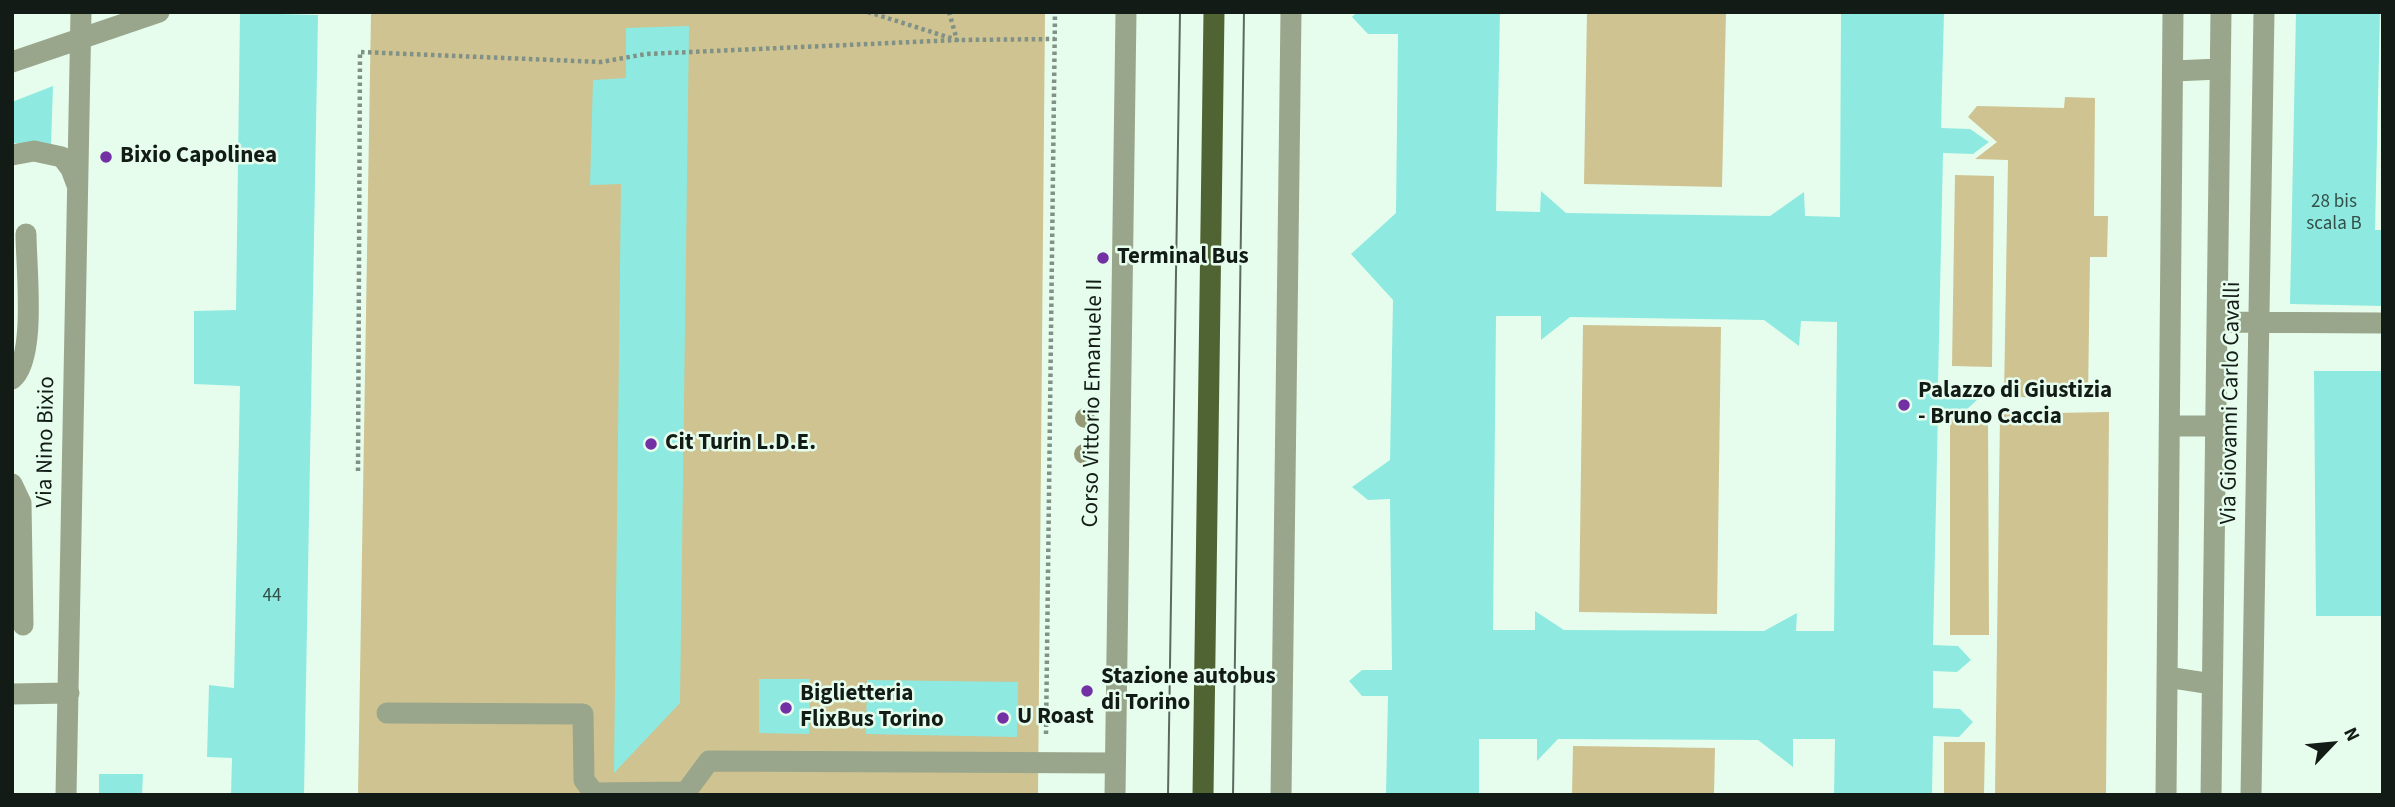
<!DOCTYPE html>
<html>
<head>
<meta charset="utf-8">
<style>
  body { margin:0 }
  #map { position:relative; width:2395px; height:807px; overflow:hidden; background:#e6fdee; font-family:"Source Sans 3",sans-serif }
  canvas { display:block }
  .frame { position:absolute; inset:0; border:14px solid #131b16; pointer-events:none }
  .north { position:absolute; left:2297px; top:709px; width:70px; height:70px; -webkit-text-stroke:5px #e6fdee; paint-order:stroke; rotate:64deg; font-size:19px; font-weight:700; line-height:28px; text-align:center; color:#131b16 }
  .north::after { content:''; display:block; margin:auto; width:24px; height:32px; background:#131b16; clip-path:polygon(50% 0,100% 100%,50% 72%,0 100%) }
</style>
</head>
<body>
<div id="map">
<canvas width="2395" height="807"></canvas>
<div class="frame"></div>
<div class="north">N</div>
</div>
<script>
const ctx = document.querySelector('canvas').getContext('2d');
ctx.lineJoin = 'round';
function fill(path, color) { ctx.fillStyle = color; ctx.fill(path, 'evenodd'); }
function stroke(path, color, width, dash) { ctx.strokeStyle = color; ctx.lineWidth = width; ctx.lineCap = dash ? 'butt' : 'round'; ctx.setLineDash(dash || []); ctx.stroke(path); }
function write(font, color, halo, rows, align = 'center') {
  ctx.font = font + ' "Source Sans 3",sans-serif'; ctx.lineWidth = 5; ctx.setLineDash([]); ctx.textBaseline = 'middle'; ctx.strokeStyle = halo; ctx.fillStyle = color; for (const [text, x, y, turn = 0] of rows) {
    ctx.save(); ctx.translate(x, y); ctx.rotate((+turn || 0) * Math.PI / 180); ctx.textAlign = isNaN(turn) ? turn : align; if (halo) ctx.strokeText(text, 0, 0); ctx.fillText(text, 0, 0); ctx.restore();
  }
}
fill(new Path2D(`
  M371 12H1045L1038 795H358Z
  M1587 12H1726L1722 187 1584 184Z
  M2065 97 2095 98 2094 216H2108L2107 257H2090L2088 398 2004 397 2008 160 1975 159 1997 142 1968 117 1977 106 2064 108Z
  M1955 175 1994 176 1992 367 1952 366Z
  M1583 325 1721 327 1717 614 1579 612Z
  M2109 412 2106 795H1995L2000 414Z
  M1950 417H1988L1989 635H1950Z
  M1944 742H1985L1984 795H1944Z
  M1573 746 1715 748 1714 795H1572Z`), '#cec391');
fill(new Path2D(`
  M1357 12H1500L1496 211 1540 212 1541 191 1566 213 1770 216 1804 192 1805 216 1840 217 1841 12H1944L1941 128 1970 129 1989 142 1973 154 1943 153 1938 384H1964L1978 399 1965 411 1938 410 1933 645 1958 646 1971 660 1957 672 1933 671V708L1960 709 1973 722 1959 737 1933 736 1932 795H1834L1835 739H1793V767L1758 740 1558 739 1537 761V739H1479V795H1386L1388 696H1362L1349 681 1362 670H1392L1390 499 1368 500 1352 487 1390 460 1393 300 1351 254 1396 213 1398 34H1368L1352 17ZM1496 316H1541V340L1570 317 1764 320 1799 346 1801 321 1837 322 1834 631H1796L1797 613 1764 631 1564 630 1535 611V630H1493Z
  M2296 12H2380L2375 230H2383V306L2290 304Z
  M240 13 318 15 304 795H231L232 758 207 757 209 685 234 688 240 386 194 384V311L236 310Z
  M689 26 680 703 614 773 621 184 590 185 593 80 626 78V28Z
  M53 86 51 145 12 143V102Z
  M2314 371H2383V616H2316Z
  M759 679H810L809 734 759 733Z
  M867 680 1018 682 1017 737 866 734Z
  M99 774H143L142 795H99Z`), '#8eeae0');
stroke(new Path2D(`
  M868 12 957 40 1055 39
  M639 14V12
  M358 471 360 52 601 62 646 54 957 40 949 12
  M1046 734 1055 12`), '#819186', 4.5, [3.5, 3.5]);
stroke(new Path2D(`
  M12 62 159 12
  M2173 71 2220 69
  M12 155 34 151 62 157 71 169 77 185
  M2217 322 2383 323
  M12 379C37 359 26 267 26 234
  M2170 426H2216
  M12 484 21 503 23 625
  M2167 677 2212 684
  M12 694 69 693
  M387 713 583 714 584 780 594 793 686 792 709 761 1115 763
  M66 795 81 12
  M1115 795 1126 12
  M1281 795 1291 12
  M2166 795 2173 12
  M2211 795 2221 12
  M2251 795 2264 12`), '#9aa68b', 21);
stroke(new Path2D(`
  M1203 795 1214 12`), '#506433', 21);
stroke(new Path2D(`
  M1168 795 1180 12
  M1233 795 1244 12`), '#5c6961', 2);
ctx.fillStyle = '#959975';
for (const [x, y] of [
  [1085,418],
  [1084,454]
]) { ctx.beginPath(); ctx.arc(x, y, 10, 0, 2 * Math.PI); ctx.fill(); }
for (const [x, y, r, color] of [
  [106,157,7,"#7330a4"],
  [1103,258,7,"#7330a4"],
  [1904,405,7,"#7330a4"],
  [651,444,7,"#7330a4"],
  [1087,691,7,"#7330a4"],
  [786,708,7,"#7330a4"],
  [1003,718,7,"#7330a4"]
]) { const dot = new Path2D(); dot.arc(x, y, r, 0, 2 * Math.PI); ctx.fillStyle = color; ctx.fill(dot); stroke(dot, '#e6fdee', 2.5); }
write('19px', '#324f48', null, [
  ["28 bis",2334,203],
  ["scala B",2334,225],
  ["44",272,597]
]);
write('bold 23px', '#131b16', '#e6fdee', [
  ["Bixio Capolinea",120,157],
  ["Terminal Bus",1117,258],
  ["Palazzo di Giustizia",1918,392],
  ["- Bruno Caccia",1918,418],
  ["Cit Turin L.D.E.",665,444],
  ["Stazione autobus",1101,678],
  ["di Torino",1101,704],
  ["Biglietteria",800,695],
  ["FlixBus Torino",800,721],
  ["U Roast",1017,718]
], 'left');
write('23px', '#131b16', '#e6fdee', [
  ["Corso Vittorio Emanuele II",1094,403,-89],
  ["Via Giovanni Carlo Cavalli",2232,403,-89],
  ["Via Nino Bixio",47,442,-89]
]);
</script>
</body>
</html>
